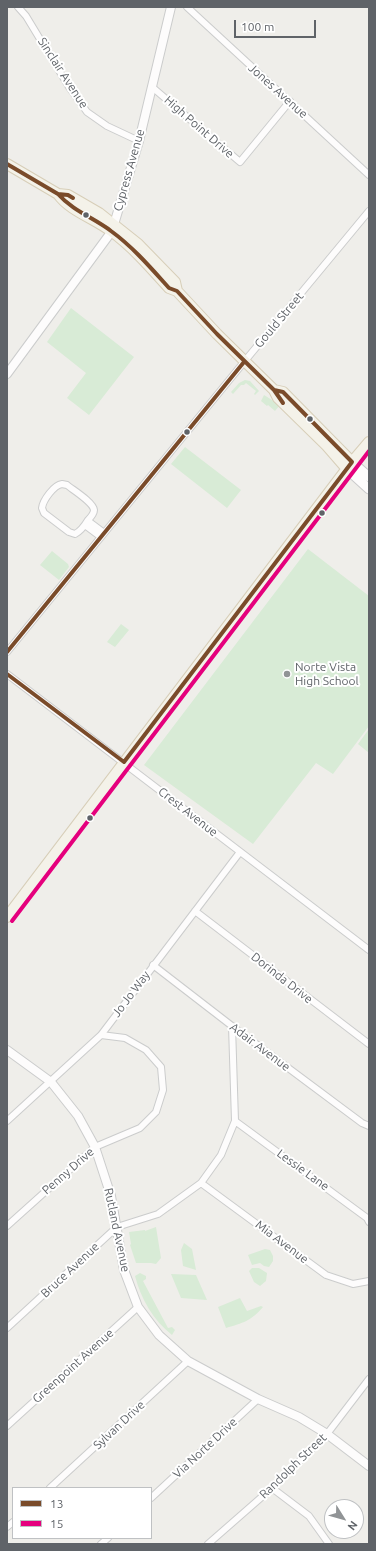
<!DOCTYPE html>
<html>
<head>
<meta charset="utf-8">
<style>
  body { margin:0 }
  #map { position:relative; width:376px; height:1551px; overflow:hidden; background:#efeeea; font-family:Ubuntu,sans-serif }
  canvas { display:block }
  .frame { position:absolute; inset:0; border:8px solid #5f6368; pointer-events:none }
  .legend { position:absolute; left:12px; top:1487px; width:140px; height:52px; box-sizing:border-box; background:#fff; border:1px solid #bfc1c3; margin:0; padding:5px 7px; list-style:none; font-size:12px; color:#5f6368 }
  .legend li { display:flex; align-items:center; gap:8px; height:20px }
  .legend b { width:20px; border:1px solid #bfc1c3 }
  .north { position:absolute; left:324px; top:1499px; width:40px; height:40px; box-sizing:border-box; background:#fff; border:1px solid #bfc1c3; border-radius:50%; rotate:127deg; font-size:11px; font-weight:700; line-height:16px; text-align:center; color:#5f6368 }
  .north::after { content:''; display:block; margin:auto; width:14px; height:18px; background:#919496; clip-path:polygon(50% 0,100% 100%,50% 72%,0 100%) }
  .scale { position:absolute; left:234px; top:20px; width:82px; height:18px; box-sizing:border-box; border:2px solid #5f6368; border-top:0; padding-left:5px; font-size:12px; line-height:14px; white-space:nowrap; color:#5f6368; -webkit-text-stroke:3px #fff; paint-order:stroke }
</style>
</head>
<body>
<div id="map">
<canvas width="376" height="1551"></canvas>
<div class="frame"></div>
<ul class="legend">
<li><b style="height:5px;background:#7a4b2a"></b>13</li>
<li><b style="height:5px;background:#e5007d"></b>15</li>
</ul>
<div class="north">N</div>
<div class="scale">100 m</div>
</div>
<script>
const ctx = document.querySelector('canvas').getContext('2d');
ctx.lineJoin = 'round';
function fill(path, color) { ctx.fillStyle = color; ctx.fill(path, 'evenodd'); }
function stroke(path, color, width, dash) { ctx.strokeStyle = color; ctx.lineWidth = width; ctx.lineCap = dash ? 'butt' : 'round'; ctx.setLineDash(dash || []); ctx.stroke(path); }
function write(font, color, halo, rows, align = 'center') {
  ctx.font = font + ' Ubuntu,sans-serif'; ctx.lineWidth = 4; ctx.setLineDash([]); ctx.textBaseline = 'middle'; ctx.strokeStyle = halo; ctx.fillStyle = color; for (const [text, x, y, turn = 0] of rows) {
    ctx.save(); ctx.translate(x, y); ctx.rotate((+turn || 0) * Math.PI / 180); ctx.textAlign = isNaN(turn) ? turn : align; if (halo) ctx.strokeText(text, 0, 0); ctx.fillText(text, 0, 0); ctx.restore();
  }
}
fill(new Path2D(`
  M71 308 134 357 89 415 67 398 86 373 47 342Z
  M245 380 250 381 259 391 255 395 254 394 256 391 246 383 244 385H241L233 394 231 392 239 383Z
  M264 395 280 405 275 411 268 405 267 406 261 401Z
  M185 447 241 490 227 508 171 464Z
  M308 549 369 596V726L333 774 316 763 253 844 144 765Z
  M52 551 68 564 69 567 59 580 40 565Z
  M121 624 129 630 115 647 107 642Z
  M369 729V753L358 744Z
  M156 1227 161 1258 156 1264 151 1263H136L130 1245 131 1244 129 1232 145 1230V1231Z
  M184 1243 192 1249 196 1270 183 1266 181 1250Z
  M265 1249 270 1250 273 1256V1261L269 1267 264 1266 260 1263 252 1265 248 1255Z
  M252 1268H259L267 1273 266 1281 260 1286 254 1282 249 1271Z
  M140 1273 146 1276V1279L143 1281 168 1328 172 1327 175 1330 172 1335C153 1320 141 1299 135 1276Z
  M171 1274 196 1275 207 1300 181 1298Z
  M240 1298 247 1311 261 1306 263 1307C251 1321 243 1323 226 1328L218 1307Z`), '#d8ebd6');
const minor = new Path2D(`
  M18 7 26 16 69 87 87 112 107 126 139 141
  M187 7 369 175
  M152 87 240 162 290 101
  M62 484 67 485C73 490 93 502 94 510 94 514 91 517 88 520 85 525 81 531 75 534L69 532 44 513 42 508C43 500 54 485 62 484Z
  M88 521 104 533
  M85 525 101 537
  M7 652 244 362 369 211
  M7 674 369 950
  M195 911 369 1044
  M153 965 232 1026 362 1123 369 1126
  M7 1121 101 1035 240 852
  M235 1121 367 1218 369 1222
  M201 1183 326 1275 353 1284 369 1281
  M7 1226 95 1147 140 1128 156 1112 163 1090 161 1067 146 1050 125 1038 101 1035
  M7 1328 117 1227 158 1214 201 1183 221 1155 235 1121 232 1026
  M7 1426 138 1307
  M50 1488 188 1361
  M272 1488 309 1516 329 1544
  M151 1498 258 1399
  M7 1527 13 1522
  M101 1544 108 1538
  M208 1544 272 1488 327 1434 369 1379`);
const tertiary = new Path2D(`
  M7 374 112 231 139 141 171 7
  M7 1050 51 1082 78 1116 95 1147 111 1196 124 1270 138 1307 159 1335 188 1361 258 1399 299 1417 327 1434 369 1466`);
const secondary = new Path2D(`
  M352 462 369 477
  M347 469 369 489`);
const primary = new Path2D(`
  M7 164 58 194 68 195 99 213 138 244 175 282 177 291
  M58 194C70 211 94 218 111 231 133 247 151 268 169 288L177 291 217 334 274 390 278 398 327 446 347 469
  M274 390 283 392 352 462
  M7 917 352 462 369 442`);
stroke(minor, '#cbcccc', 8);
stroke(tertiary, '#cbcccc', 10);
stroke(secondary, '#cacacb', 11);
stroke(primary, '#d7ceb8', 12);
stroke(minor, '#fdfcfc', 6);
stroke(tertiary, '#fdfcfc', 8);
stroke(secondary, '#fdfcfc', 9);
stroke(primary, '#f4f2e9', 10);
stroke(new Path2D(`
  M7 164 58 194 68 195 73 198
  M58 194C73 211 94 218 111 231 133 247 151 268 169 288L177 291 217 334 274 390 283 403
  M7 652 244 362
  M7 674 124 762 352 462 283 392 274 390`), '#7a4b2a', 4);
stroke(new Path2D(`
  M12 921 369 451`), '#e5007d', 4);
for (const [x, y, r, color] of [
  [86,215,3.5,"#5f6368"],
  [310,419,3.5,"#5f6368"],
  [187,432,3.5,"#5f6368"],
  [322,513,3.5,"#5f6368"],
  [287,674,4,"#919496"],
  [90,818,3.5,"#5f6368"]
]) { const dot = new Path2D(); dot.arc(x, y, r, 0, 2 * Math.PI); ctx.fillStyle = color; ctx.fill(dot); stroke(dot, '#fff', 1.5); }
write('12px', '#5f6368', '#fff', [
  ["Sinclair Avenue",63,73,57],
  ["Jones Avenue",278,91,42],
  ["High Point Drive",199,127,41],
  ["Cypress Avenue",129,170,-74],
  ["Gould Street",279,320,-50],
  ["Crest Avenue",188,812,38],
  ["Dorinda Drive",282,978,38],
  ["Jo Jo Way",131,994,-53],
  ["Adair Avenue",260,1047,37],
  ["Lessie Lane",303,1170,36],
  ["Penny Drive",68,1171,-41],
  ["Rutland Avenue",117,1230,78],
  ["Mia Avenue",282,1242,37],
  ["Bruce Avenue",70,1270,-43],
  ["Greenpoint Avenue",73,1366,-42],
  ["Sylvan Drive",119,1425,-43],
  ["Via Norte Drive",205,1448,-43],
  ["Randolph Street",293,1466,-44]
]);
write('12px', '#5f6368', '#fff', [
  ["Norte Vista",295,667],
  ["High School",295,681]
], 'left');
</script>
</body>
</html>
